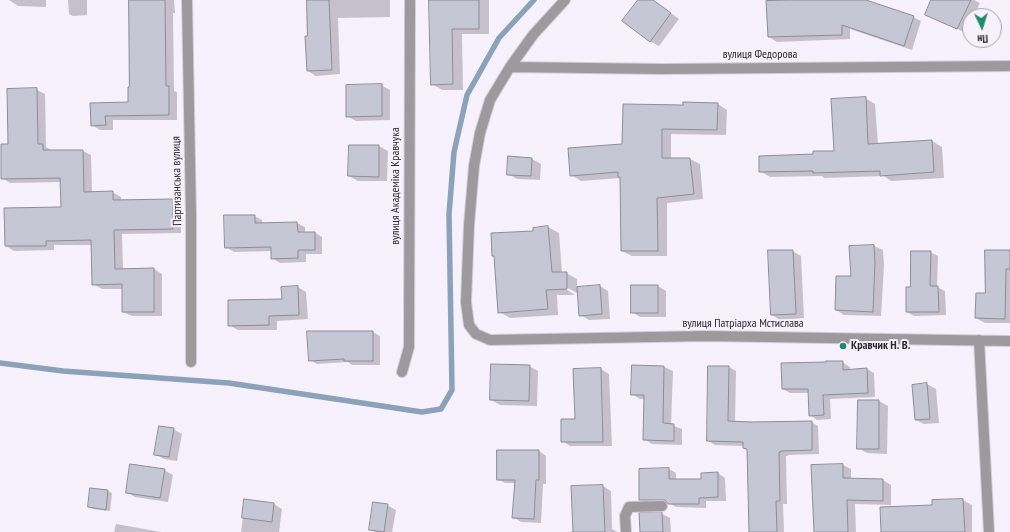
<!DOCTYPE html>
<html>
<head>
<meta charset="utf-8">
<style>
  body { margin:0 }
  #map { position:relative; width:1010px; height:532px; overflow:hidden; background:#f7f1fe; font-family:"PT Sans Narrow",sans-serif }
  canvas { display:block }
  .north { position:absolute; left:962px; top:8px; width:40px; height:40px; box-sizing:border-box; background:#f7f1fe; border:1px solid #a5a1aa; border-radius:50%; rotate:176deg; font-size:11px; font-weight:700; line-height:16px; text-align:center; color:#2b292d }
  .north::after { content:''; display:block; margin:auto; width:14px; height:18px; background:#1f8b69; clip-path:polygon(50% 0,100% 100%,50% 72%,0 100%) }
</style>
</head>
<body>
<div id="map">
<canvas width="1010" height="532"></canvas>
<div class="north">Пн</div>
</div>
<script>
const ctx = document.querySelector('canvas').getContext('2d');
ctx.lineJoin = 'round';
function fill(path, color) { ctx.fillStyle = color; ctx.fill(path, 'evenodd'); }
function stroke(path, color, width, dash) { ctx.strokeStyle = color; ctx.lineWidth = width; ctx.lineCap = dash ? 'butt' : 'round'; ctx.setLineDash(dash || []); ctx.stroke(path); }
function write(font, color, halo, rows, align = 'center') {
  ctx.font = font + ' "PT Sans Narrow",sans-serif'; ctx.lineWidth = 4; ctx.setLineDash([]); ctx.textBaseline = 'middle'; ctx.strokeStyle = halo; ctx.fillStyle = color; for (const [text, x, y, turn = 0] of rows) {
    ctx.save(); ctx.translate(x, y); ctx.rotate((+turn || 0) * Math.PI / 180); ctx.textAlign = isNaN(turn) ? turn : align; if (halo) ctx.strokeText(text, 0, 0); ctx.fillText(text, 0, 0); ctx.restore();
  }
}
fill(new Path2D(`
  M9 0H46V7L18 6Z
  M68 0H87V15L73 16 69 14Z
  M130 0H174L175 13H173L174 91 177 92V120H113V130H100L92 125 91 104 129 103 130 88Z
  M308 0H390V17L338 18 340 74 316 76 308 71Z
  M430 0H489V34H462L463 90H442L432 84Z
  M639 0H653L679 19 659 46 650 41Z
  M814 0H863L913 17 921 21 912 50 850 29V39L777 42 769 37Z
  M932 0H974L980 3 974 16H970V24L966 33 926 14Z
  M381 85 390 90V120L356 121 347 116Z
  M37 90 45 94 46 147 51 150V151H83L91 155 92 193 112 192 121 197V201L173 200 181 205V233L122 234 123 270 154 269 162 274V316H132L123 312V289H102L93 284 92 245H54V250L14 251 6 246 62 208 61 182 10 183 2 178 9 145Z
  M865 98 875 104 878 145 932 141 942 147 944 178 891 181 884 176 824 178 822 176 770 177 760 171 814 155 835 152Z
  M718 104 727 110 726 135 671 134V159H690L700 164 703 199 667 203V256H632L622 251 621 178 581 181 571 175 623 145 684 106Z
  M350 146H379L388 151 387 181H358L349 176Z
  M509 158 532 159 541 164 540 180 517 179 508 174Z
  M254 216 262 220V224L297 223 305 227V233L314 232 322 237V254H306V262L280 263 272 258V251L234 252 226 247Z
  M548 227 559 233 562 273H566L577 279V288L600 286 608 291 610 319 589 320 580 315 579 294 564 286 563 287 575 295H557L558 315 510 318 499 312 534 232V229Z
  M874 246 883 250 884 266 881 316 844 315 836 310 852 277 850 247Z
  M792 251 801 256 804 318 780 320 772 315Z
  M1010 251V323H985L976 318 986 295Z
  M930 252 938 256 937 287 945 291 946 315 914 316 907 312 911 288Z
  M658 286 666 291V317H640L632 312Z
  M298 287 306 292 308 319 277 321V330H238L229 325 283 300Z
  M373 332 380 336V365H352L348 362 317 364 310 360Z
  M842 362 850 367V370L867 369 874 373 875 397 830 399 831 419 817 420 810 415 809 393H790L783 389Z
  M529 366 538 371 537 406 500 405 491 400Z
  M633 366 664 367 673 371 671 425 682 429V445L652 444 644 439V399H640L632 394Z
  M729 367 736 371 735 422H811L818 426 819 454 788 455V456H786L787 504H783L784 532H750L748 450 744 448V446L715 445 708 441Z
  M601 369 609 374 612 446H570L562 441 576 420Z
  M927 384 936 389 939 423 924 424 916 420 913 385Z
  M859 401H879L888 406 887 454 867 453 858 448Z
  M173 429 182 434 177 461 164 459 155 454Z
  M539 451 546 456V484H543L541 523 521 522 513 517 515 483H505L498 479Z
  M843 465 851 469V479L883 480 891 485V505L855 504 856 532H814Z
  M669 469 676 473V480H702L718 473 725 478 726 501H706V508L676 507 669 503 648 504 640 500Z
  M164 470 173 475 168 502 135 497 127 492Z
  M603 486 611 491 612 529 618 532H571V531H574Z
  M91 489 108 491 112 493 110 511 93 509 89 507Z
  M963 500 972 505V532H882L933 506V501Z
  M245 501 274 504 282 509 279 532H241Z
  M387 505 396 510 392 532H375L370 529Z
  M662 514 670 518 671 532H641Z
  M116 524 161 532H114Z`), '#0003');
stroke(new Path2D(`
  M0 363 63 371 229 383 422 412 441 409 452 390 449 214 454 152 467 95 499 38 534 0`), '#8ca1ba', 5.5);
const building = new Path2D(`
  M129 0H165L166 86H169V115L105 116 106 125 91 126 90 103 128 102V87H129Z
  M307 0H329L332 70 307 71 305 36H307Z
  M429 0H479V29H452L453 84 431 85Z
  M638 0H653L671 13 650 42 622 21Z
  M793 0H866L914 16 904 46 842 25V35L768 37 766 1Z
  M931 0H971L957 29 925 15Z
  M382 84V116L346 117V85Z
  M37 88 38 144H43V150H83L84 192 113 191V200L173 199V229L114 230 115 269 154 268V312H122V284L92 285 91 240 46 241V246H5L4 208 61 207 60 178 1 179V144H8L7 89Z
  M866 97 868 144 932 140 934 172 880 176V171L813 173V171L759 172V156L813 154V151H834L831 99Z
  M683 102 718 103 717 130 662 129V158H690L694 194 657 198 658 251H621L620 177H618V172L570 176 568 148 622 144 623 104 683 105Z
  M349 145H379V177L348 176Z
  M508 156 532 158 531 176 507 175Z
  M224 215H255V223L297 222 298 232H315V250H298V258L271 259V247L225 248Z
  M548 226 552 272H567V289L546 290 548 309 498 313 494 256H492L491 233 533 231V228Z
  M874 245 875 261 873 312 835 310 836 276H851L849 246Z
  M768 250H793L796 314 771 315Z
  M985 250H1010V269H1006L1005 319 975 318 976 293H985Z
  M911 251H931L930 286H938L939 312H906V287H910Z
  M600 285 602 314 579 316 577 287Z
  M631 285H658V313H631Z
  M298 286 299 315 269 316V325L228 326V300L282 299 281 287Z
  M307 331H373V361H344V359L309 361Z
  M826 361H843V370L867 368 868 393 823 395 824 415 809 416 808 389H782L781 363 826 362Z
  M491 364 530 365 529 401 490 400Z
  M632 365 664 366 663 423 674 424V441L643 440 644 395H631Z
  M708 366H729L728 421 751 422 812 421V450L781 451V452H779L780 501H776L777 532H749L747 449 743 448V442L707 441Z
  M601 368 603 442H561V419H575L573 369Z
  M927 383 930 419 915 420 912 385Z
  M858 400H879V449H857Z
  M159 426 174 428 169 457 154 455Z
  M497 450H539V480H536L534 519 512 518 515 480H497Z
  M130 464 165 469 160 498 126 493Z
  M843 464V478L883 479V501L847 500 848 532H814L811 465Z
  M669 468V479H701V473L718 472V497L699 498V504H668L665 500H639V469Z
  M603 485 605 532H573L571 486Z
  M90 488 108 490 106 510 88 507Z
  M244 499 274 503 272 522 242 518Z
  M963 499 965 532H881L880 507 932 505V500Z
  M373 502 388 504 384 532 369 530Z
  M662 512 663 532H640L639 513Z`);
fill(building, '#c5c7d4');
stroke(building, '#8b8d99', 1);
const street = new Path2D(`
  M187 0 191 215V362
  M565 0 533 35 510 67 490 100 480 133 474 166 469 225 466 302 469 325 476 334 490 340 706 336 1010 341
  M510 67 662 69 1010 66
  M979 340 989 532
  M402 372 409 347 410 0
  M626 532 625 516 629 507 662 506`);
stroke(street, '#d2cdd8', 12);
stroke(street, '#9e999c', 10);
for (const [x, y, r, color] of [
  [843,346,4,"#1f8b69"]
]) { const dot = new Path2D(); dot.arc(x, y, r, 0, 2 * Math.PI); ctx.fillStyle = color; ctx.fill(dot); stroke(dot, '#f7f1fe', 1.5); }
write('12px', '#2b292d', '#f7f1fe', [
  ["вулиця Федорова",760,55],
  ["Партизанська вулиця",177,181,-91],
  ["вулиця Академіка Кравчука",396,186,-90],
  ["вулиця Патріарха Мстислава",743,324]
]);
write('bold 12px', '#2b292d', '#f7f1fe', [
  ["Кравчик Н. В.",851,346]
], 'left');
</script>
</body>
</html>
